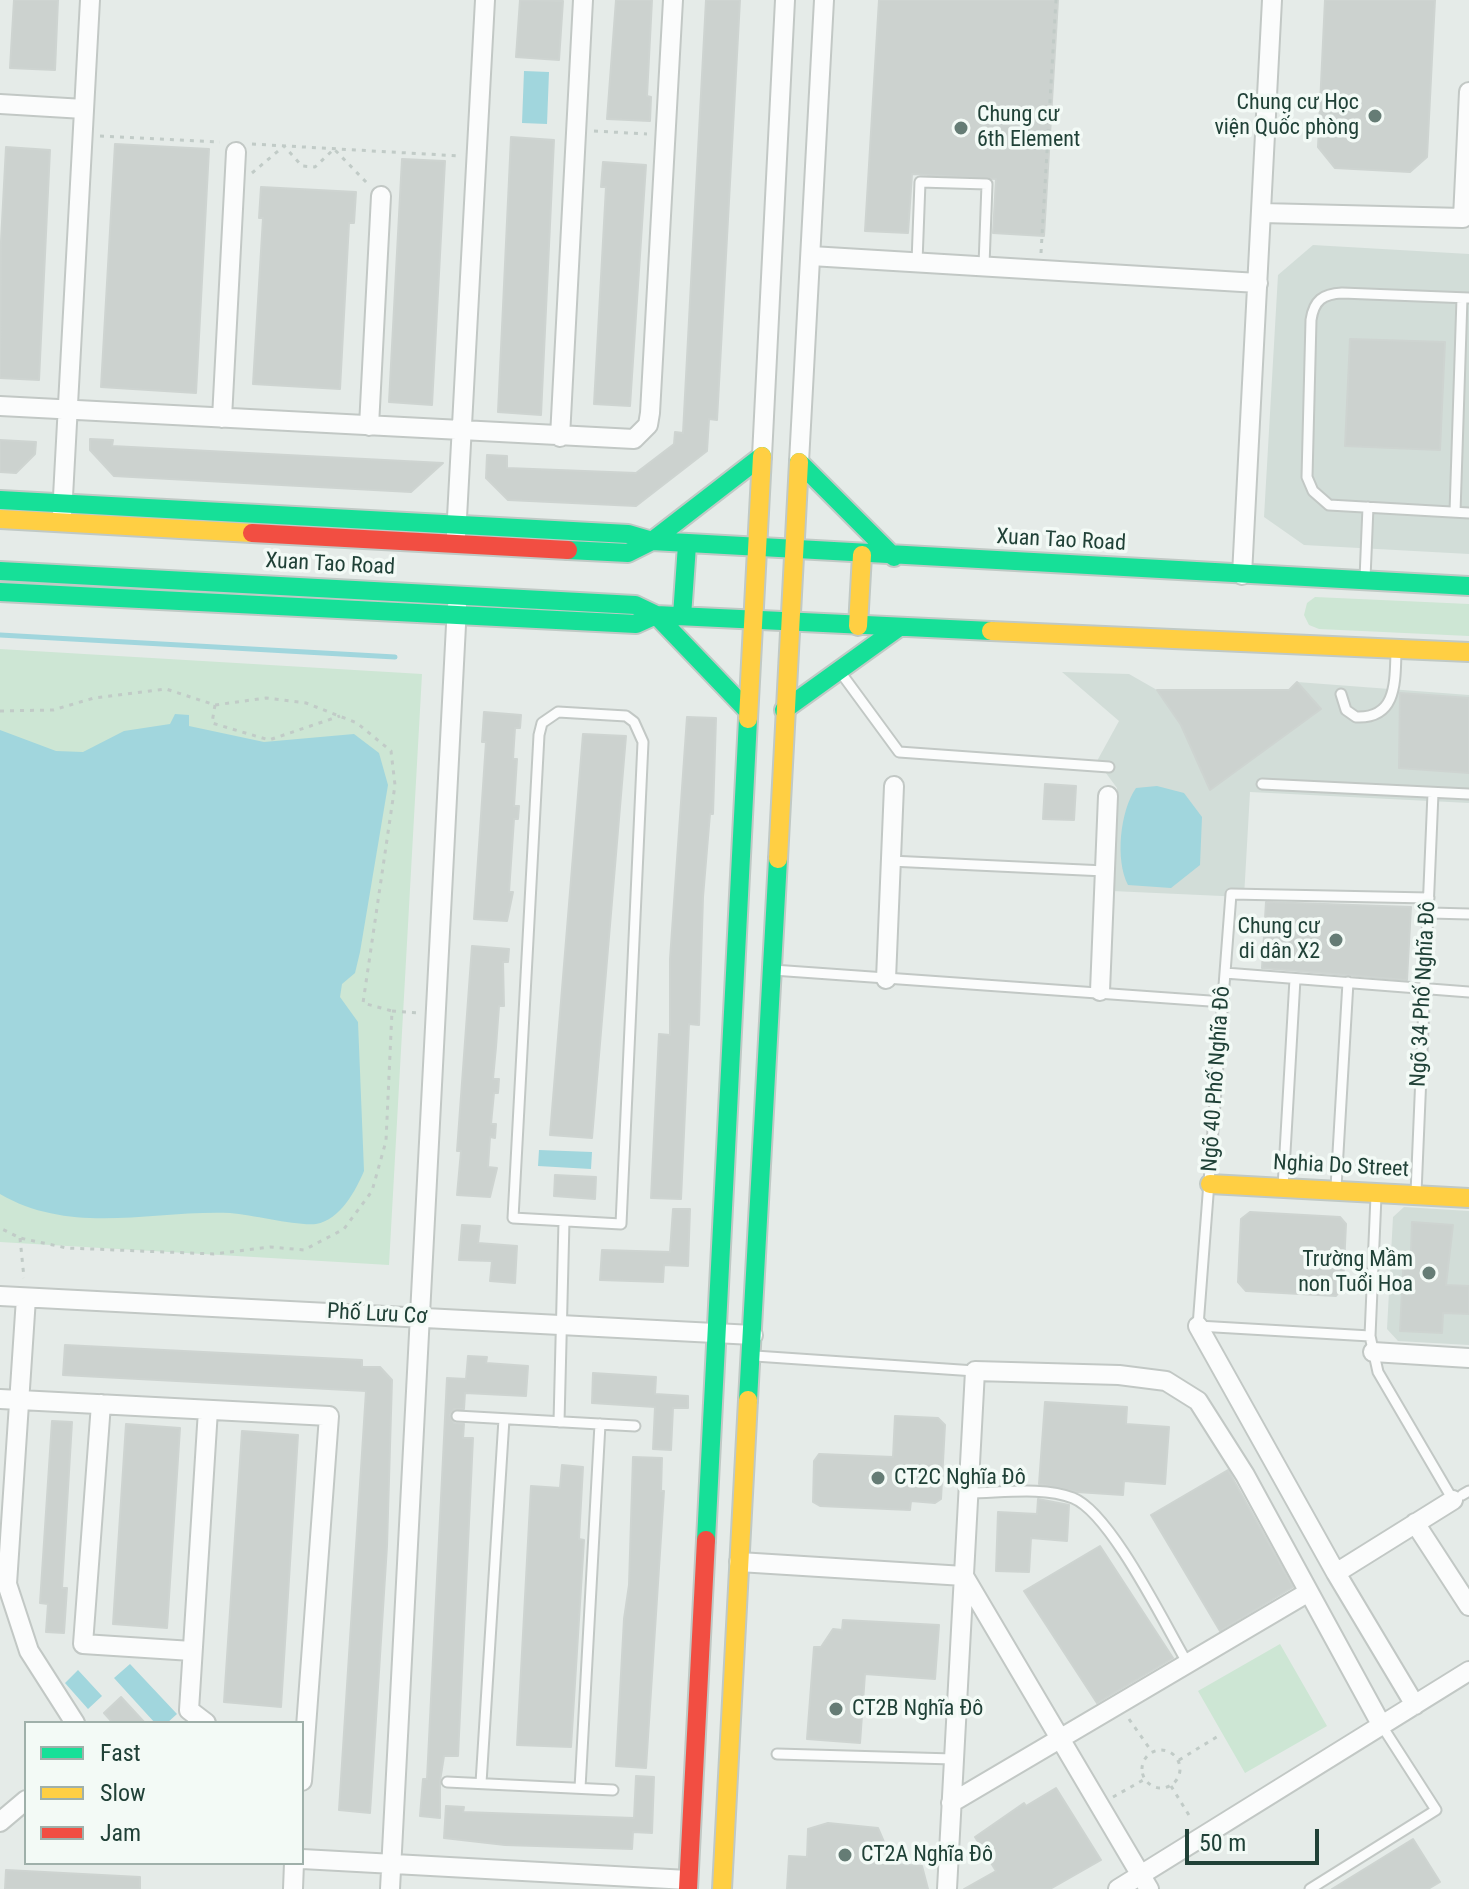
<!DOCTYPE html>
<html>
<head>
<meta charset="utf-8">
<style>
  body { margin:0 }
  #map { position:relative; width:1469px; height:1889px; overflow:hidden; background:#e5ebe8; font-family:"Roboto Condensed",sans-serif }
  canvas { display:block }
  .legend { position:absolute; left:24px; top:1721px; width:280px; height:144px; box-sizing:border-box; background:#f3faf6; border:2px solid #9fb0aa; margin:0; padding:10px 14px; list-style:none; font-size:24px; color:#204137 }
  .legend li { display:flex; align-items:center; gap:16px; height:40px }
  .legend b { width:40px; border:2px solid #9fb0aa }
  .scale { position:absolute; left:1185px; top:1829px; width:134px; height:36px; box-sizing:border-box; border:4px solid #204137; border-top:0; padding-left:10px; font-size:24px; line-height:28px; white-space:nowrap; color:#204137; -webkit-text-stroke:6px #f3faf6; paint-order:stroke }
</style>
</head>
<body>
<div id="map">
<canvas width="1469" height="1889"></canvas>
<ul class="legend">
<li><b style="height:10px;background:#16e098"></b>Fast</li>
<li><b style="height:10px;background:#ffcf43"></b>Slow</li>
<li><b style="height:10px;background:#f24e42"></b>Jam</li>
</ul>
<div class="scale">50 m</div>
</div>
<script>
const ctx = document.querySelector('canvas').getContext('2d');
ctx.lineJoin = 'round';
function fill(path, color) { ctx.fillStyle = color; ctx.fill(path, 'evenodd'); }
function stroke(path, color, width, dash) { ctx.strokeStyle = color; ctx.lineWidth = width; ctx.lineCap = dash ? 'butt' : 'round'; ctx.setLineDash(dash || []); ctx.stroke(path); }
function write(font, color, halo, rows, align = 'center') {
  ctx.font = font + ' "Roboto Condensed",sans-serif'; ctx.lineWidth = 7; ctx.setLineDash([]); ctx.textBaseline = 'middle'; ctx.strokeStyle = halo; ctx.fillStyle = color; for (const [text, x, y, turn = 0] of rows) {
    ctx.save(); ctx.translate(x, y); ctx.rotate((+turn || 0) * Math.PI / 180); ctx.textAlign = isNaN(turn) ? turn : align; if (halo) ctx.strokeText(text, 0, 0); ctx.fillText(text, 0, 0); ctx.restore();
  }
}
fill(new Path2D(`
  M1313 245 1469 254V554L1304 545 1264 517 1278 275Z
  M1062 672 1129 674 1157 690H1289L1297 682 1469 695V803L1250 792 1244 897 1112 891 1117 788 1097 761 1119 721Z
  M1404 1207 1469 1211V1345L1398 1341 1387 1329 1393 1217Z`), '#d2ddd8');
fill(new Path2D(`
  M1315 597 1469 604V636L1319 629 1309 625 1304 615 1307 603Z
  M0 649 422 674 389 1265 0 1242Z
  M1280 1644 1327 1726 1245 1773 1198 1691Z`), '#cde6d4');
fill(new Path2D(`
  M524 71 549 72 547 124 522 123Z
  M175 714 189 715V726L264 742 354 734 379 753 388 785 360 952 355 973 342 984 340 997 358 1022 364 1171C356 1190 340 1220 316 1224 296 1226 254 1215 230 1213 152 1210 72 1236 0 1194V730L56 751 83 752 124 731 170 724Z
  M1157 786 1184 793 1202 817 1200 865 1171 888 1128 885C1115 860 1120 811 1136 788Z
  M539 1150 592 1152 591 1169 538 1166Z
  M130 1664 177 1714 167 1723H155L114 1678Z
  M78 1670 102 1696 88 1709 65 1683Z`), '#a1d6dd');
stroke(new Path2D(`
  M0 635 395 657`), '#a1d6dd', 5);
const building = new Path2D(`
  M14 0H58L55 70 10 68Z
  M520 0 563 1 559 60 516 57Z
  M616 0H652L647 96 651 97 650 121 607 119Z
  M706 0H740L717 420 709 419 707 451 636 506 508 500 486 478 487 455 507 456V468L636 473 674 444 675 432 683 433Z
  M879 0H1058L1044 236 993 233 996 179 912 174 908 233 865 231Z
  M1325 0H1435L1427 157 1410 172 1335 168 1318 147Z
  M511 137 554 140 541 415 498 412Z
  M115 144 209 149 196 393 101 387Z
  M6 147 50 150 39 380 0 378 1 241Z
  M402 159 445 161 432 405 389 402Z
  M603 162 646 165 630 406 594 404 606 187H601Z
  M261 187 356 192 354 223H349L340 389 253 384 263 218H259Z
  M1350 339 1445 342 1440 450 1345 446Z
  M90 439 113 440 112 446 443 463 411 492 114 476 90 450Z
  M0 440 36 442 35 454 16 473 0 472Z
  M1297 682 1321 709 1210 790 1181 725 1157 690H1289Z
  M1400 693 1469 698V773L1399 768Z
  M484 712 521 715 520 728H515L513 759H517L514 806H519L518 819H514L509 892H513L507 921 474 919 486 742H482Z
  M687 717 716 718 713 814H710L703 897 699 1025 689 1024 681 1199 651 1198 659 1034 670 1035V959Z
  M583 734 626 736 592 1138 550 1135Z
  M1045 784 1076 786 1074 820 1043 819Z
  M1266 902 1411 907 1407 980 1262 968Z
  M472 946 509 949 508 962H503L504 1006H499L496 1047 493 1079H499L498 1093H494L491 1124H496L495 1138 490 1137 488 1167 497 1168 490 1197 457 1195 461 1151H457Z
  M555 1175 596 1177 595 1199 554 1196Z
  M673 1209H690L688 1266 664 1265 663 1282 600 1280 602 1250 670 1252Z
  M1250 1212 1340 1217 1346 1224 1343 1287 1336 1296 1246 1291 1238 1282 1241 1219Z
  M1412 1222 1453 1225 1446 1285 1469 1286V1314L1443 1313 1442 1333 1400 1331 1404 1253H1411Z
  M462 1225 480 1226 478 1243 517 1246 515 1283 490 1281 492 1261 459 1260Z
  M65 1345 362 1360V1367H380L392 1380 387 1546 370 1813 339 1810 366 1391 63 1375Z
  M468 1356 487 1357 486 1363 528 1366 526 1396 465 1393 464 1409H454L450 1415 454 1423 464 1424 463 1438H473L458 1756H444L440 1781V1818L420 1816 423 1779H427L447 1378 466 1379Z
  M593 1373 656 1377 655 1394 688 1396V1408H673L671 1450 653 1449 655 1407 592 1403Z
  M1045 1402 1127 1407 1126 1424 1169 1427 1165 1484 1124 1481 1123 1495 1077 1492 1039 1484Z
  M895 1416 938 1418 945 1425 941 1499 935 1503 911 1501 910 1510 820 1506 813 1502 814 1461 819 1454 893 1457Z
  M52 1421 72 1422 62 1588H67L64 1633 46 1632 48 1604 40 1603Z
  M126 1424 180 1428 167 1628 113 1624Z
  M242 1431 298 1435 281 1707 224 1702Z
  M633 1457 662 1458 661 1491H664L646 1768 616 1766 624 1619 629 1585Z
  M562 1465 583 1467 579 1539 584 1540 571 1747 517 1745 531 1486 560 1488Z
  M1228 1470 1293 1587 1220 1631 1151 1515Z
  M1038 1499 1069 1505 1067 1541 1031 1538 1029 1572 996 1571 998 1512 1037 1514Z
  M1100 1546 1173 1658 1097 1703 1024 1591Z
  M843 1620 939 1625 935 1679 865 1674 860 1743 807 1739 814 1647H821L833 1629 842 1630Z
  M121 1697 145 1723H113L104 1713Z
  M636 1776 654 1777 652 1833 633 1832 632 1849 505 1845 444 1838 446 1806 464 1807 463 1812 634 1818Z
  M1056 1788 1101 1860 1050 1889H964L996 1871 975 1837 1024 1803 1026 1806Z
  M828 1823 878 1828 884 1842 880 1863 922 1866 928 1889H787L789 1856 807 1857 808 1829Z
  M1413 1839 1440 1882 1428 1889H1332Z
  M6 1870 140 1877V1889H5Z`);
fill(building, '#ccd2cf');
stroke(building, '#ced4d1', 2);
const lane = new Path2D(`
  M917 262 920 182 987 184 984 265
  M1469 298 1342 293C1323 294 1314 300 1311 320L1307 477 1313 491 1329 505 1469 513
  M1455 512 1462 298
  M1365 578 1368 507
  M841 673 899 752 1109 767
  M1341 694 1346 710 1356 717C1397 719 1395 682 1396 651
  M558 712 626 716 634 722 643 742 621 1224 513 1218 539 735 542 723Z
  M1262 784 1469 794
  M890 861 1105 871
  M1430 913 1469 914
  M773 970 1224 1002
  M1225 973 1469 992
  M1283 1187 1295 979
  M1336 1187 1348 982
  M1416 1193 1433 793
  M1376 1196 1370 1336 1378 1372 1453 1500
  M1370 1336 1198 1326 1231 894 1429 898
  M755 1356 975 1371
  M457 1416 635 1426
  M559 1422 564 1221
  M968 1493C1000 1493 1043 1486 1073 1498 1111 1513 1166 1627 1188 1664
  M1462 1495 1469 1491
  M777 1754 953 1759
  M447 1782 613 1790
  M481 1783 504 1419
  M580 1788 600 1424
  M1310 1889 1436 1810 1382 1726`);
const street = new Path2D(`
  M0 104 84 109
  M1262 213 1463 218 1469 92
  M811 256 1258 283
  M0 406 634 439 648 425 650 413 673 0
  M222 418 236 152
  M369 426 381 196
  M560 437 583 0
  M762 456 785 0
  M799 462 824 0
  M62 515 90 0
  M456 536 485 0
  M1242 575 1272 0
  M886 979 894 786
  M1100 991 1108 796
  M0 1296 753 1335
  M26 1298 7 1584 29 1651 75 1723
  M1198 1326 1336 1573 1453 1500
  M1373 1352 1469 1358
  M0 1399 329 1416 302 1781
  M101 1404 83 1644 192 1651
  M1415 1523 1469 1606
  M739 1562 964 1576 1149 1889
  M1336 1573 1415 1705
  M206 1723 189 1710 208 1410
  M951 1803 1307 1593
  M0 1822 26 1800
  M302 1859 688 1880
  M293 1889 294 1863
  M390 1889 457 606
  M947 1889 975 1371 1119 1375 1166 1381 1198 1401 1245 1475 1382 1726
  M1118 1889 1469 1671`);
const fast = new Path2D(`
  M799 462 894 557
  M0 500 628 534 652 541 762 456
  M568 550 628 553 652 541 1469 586
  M0 571 635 605 656 615 991 631
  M0 592 636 624 656 615 747 710
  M682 616 687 545
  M784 710 898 628
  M748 1400 778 859
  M706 1540 748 719`);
const slow = new Path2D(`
  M0 519 252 533
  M858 626 862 555
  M991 631 1469 652
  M748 719 762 456
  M778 859 799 462
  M1210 1184 1469 1198
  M722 1889 748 1400`);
const jam = new Path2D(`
  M252 533 568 550
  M688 1889 706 1540`);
stroke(lane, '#c2c8c5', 13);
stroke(street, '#c2c8c5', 22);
stroke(fast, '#c0c9c5', 22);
stroke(slow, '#c0c9c5', 22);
stroke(jam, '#c0c9c5', 22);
stroke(new Path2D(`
  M594 131 647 134
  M100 136 220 142
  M252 144 460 156
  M252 173 284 146 302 166 315 167 334 149 368 184
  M1041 253 1056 0
  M215 705 212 723 269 740 340 716
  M0 711 53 710 94 698 166 689 215 705 266 698 306 703 357 723 391 751 395 785 363 1003 392 1011 386 1141 372 1191 344 1229 304 1250 270 1247 214 1254 67 1248 20 1238 0 1228
  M392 1011 420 1013
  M20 1238 24 1278
  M1129 1719 1152 1752
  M1142 1769a19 19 0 1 1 38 0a19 19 0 1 1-38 0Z
  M1179 1760 1220 1735
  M1171 1786 1192 1820
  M1113 1797 1145 1779`), '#c1cbc7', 3, [4, 6]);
stroke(lane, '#fbfcfc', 9);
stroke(street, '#fbfcfc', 18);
stroke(fast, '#16e098', 18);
stroke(slow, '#ffcf43', 18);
stroke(jam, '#f24e42', 18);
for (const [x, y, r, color] of [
  [1375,116,8,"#657c75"],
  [961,128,8,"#657c75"],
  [1336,940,8,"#657c75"],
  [1429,1273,8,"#657c75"],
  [878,1478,8,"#657c75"],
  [836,1709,8,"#657c75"],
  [845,1855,8,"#657c75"]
]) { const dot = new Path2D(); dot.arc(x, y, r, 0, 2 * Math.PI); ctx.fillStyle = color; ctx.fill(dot); stroke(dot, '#f3faf6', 3); }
write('22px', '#204137', '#f3faf6', [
  ["Chung cư Học",1359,103,"right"],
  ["viện Quốc phòng",1359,128,"right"],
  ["Chung cư",977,115],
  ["6th Element",977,140],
  ["Chung cư",1320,927,"right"],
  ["di dân X2",1320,952,"right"],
  ["Trường Mầm",1413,1260,"right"],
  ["non Tuổi Hoa",1413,1285,"right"],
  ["CT2C Nghĩa Đô",894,1478],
  ["CT2B Nghĩa Đô",852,1709],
  ["CT2A Nghĩa Đô",861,1855]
], 'left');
write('22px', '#204137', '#f3faf6', [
  ["Xuan Tao Road",1061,541,3],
  ["Xuan Tao Road",330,565,3],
  ["Ngõ 34 Phố Nghĩa Đô",1424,994,-87],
  ["Ngõ 40 Phố Nghĩa Đô",1217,1079,-86],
  ["Nghia Do Street",1341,1167,3],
  ["Phố Lưu Cơ",377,1315,3]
]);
</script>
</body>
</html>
